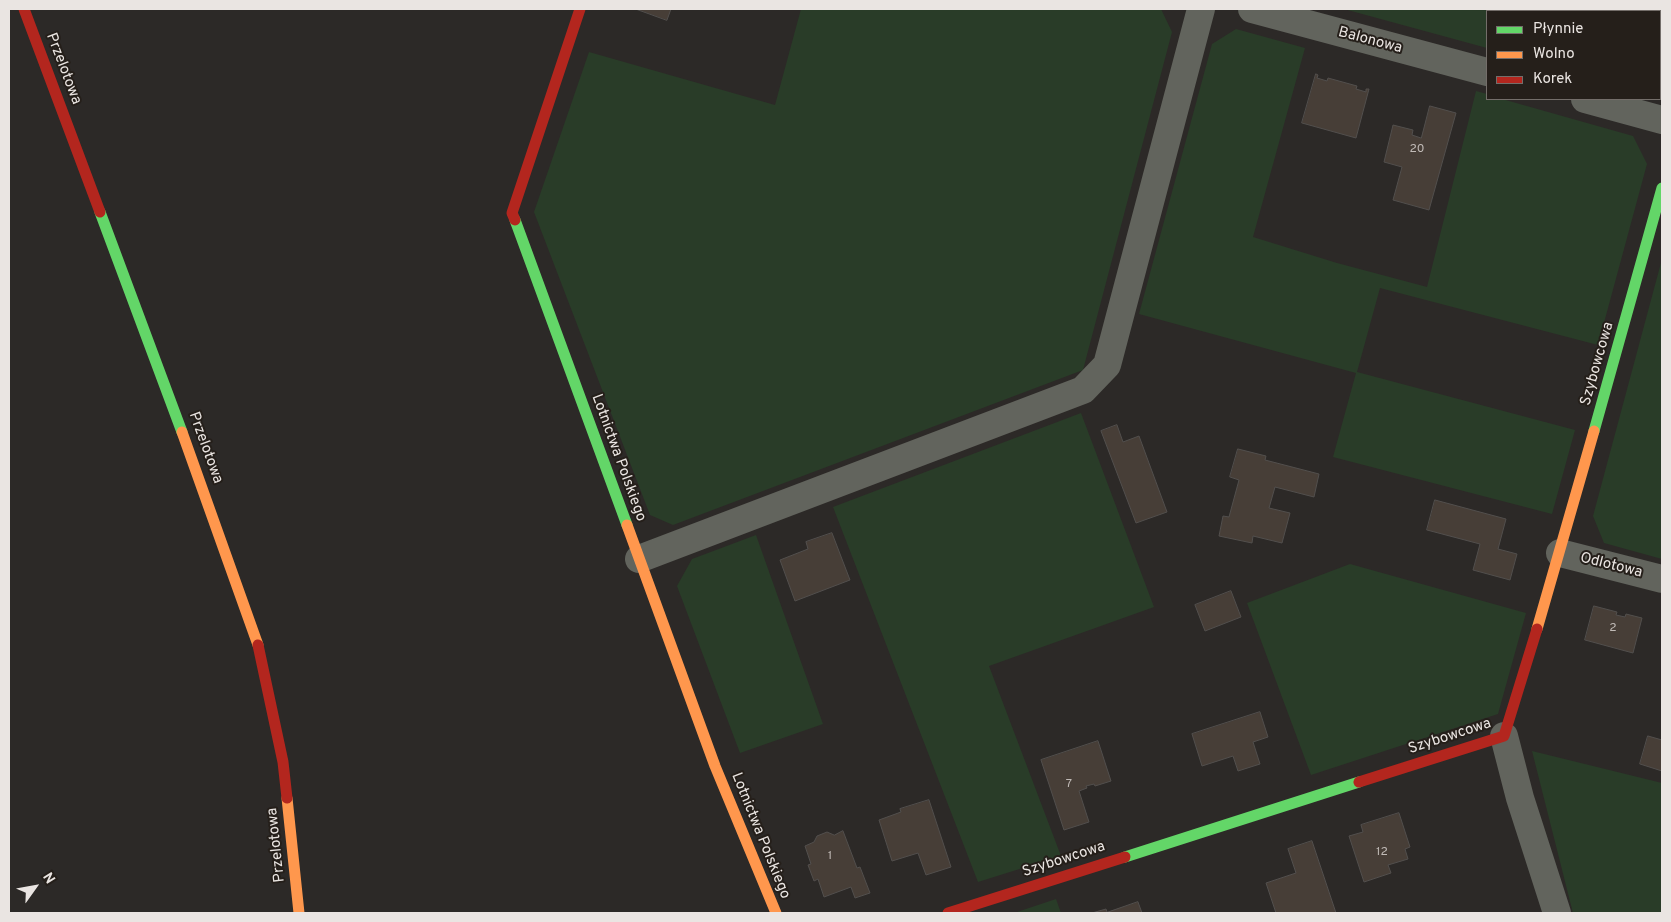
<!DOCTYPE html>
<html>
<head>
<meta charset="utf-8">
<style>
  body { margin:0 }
  #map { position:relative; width:1671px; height:922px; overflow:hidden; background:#2c2927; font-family:Overpass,sans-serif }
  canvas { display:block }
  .frame { position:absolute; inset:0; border:10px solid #eae5e2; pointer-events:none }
  .legend { position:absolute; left:1486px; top:10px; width:175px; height:90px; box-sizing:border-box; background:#251f1a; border:1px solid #746e6a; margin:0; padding:6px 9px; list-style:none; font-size:15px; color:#eae5e2 }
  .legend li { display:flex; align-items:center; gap:10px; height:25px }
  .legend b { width:25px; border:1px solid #746e6a }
  .north { position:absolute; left:10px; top:862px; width:50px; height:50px; -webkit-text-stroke:4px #251f1a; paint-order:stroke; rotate:58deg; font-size:14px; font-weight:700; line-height:20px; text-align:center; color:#eae5e2 }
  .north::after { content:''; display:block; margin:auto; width:18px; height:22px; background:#eae5e2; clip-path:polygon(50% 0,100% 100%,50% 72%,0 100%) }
</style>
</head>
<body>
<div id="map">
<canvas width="1671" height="922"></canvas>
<div class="frame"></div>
<ul class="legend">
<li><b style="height:6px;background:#63d668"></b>Płynnie</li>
<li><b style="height:6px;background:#ff974d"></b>Wolno</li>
<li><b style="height:6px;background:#b3261e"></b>Korek</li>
</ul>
<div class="north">N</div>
</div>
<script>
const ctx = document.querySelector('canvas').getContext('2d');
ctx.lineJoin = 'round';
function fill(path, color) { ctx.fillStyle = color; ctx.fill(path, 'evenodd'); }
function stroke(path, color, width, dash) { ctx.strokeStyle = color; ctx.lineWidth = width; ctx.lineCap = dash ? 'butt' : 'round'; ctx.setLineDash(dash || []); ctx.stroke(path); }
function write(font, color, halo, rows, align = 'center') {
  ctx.font = font + ' Overpass,sans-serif'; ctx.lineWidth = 4; ctx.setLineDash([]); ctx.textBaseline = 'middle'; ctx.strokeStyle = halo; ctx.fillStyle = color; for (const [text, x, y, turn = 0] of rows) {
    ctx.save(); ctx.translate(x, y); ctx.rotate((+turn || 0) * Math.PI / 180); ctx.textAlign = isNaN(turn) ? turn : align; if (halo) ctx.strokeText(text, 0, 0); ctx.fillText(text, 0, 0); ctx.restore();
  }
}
fill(new Path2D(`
  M801 9H1161L1172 32 1083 370 673 525 650 515 534 212 589 52 775 105Z
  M1344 9H1600L1599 11H1487V48Z
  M1236 29 1305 48 1253 237 1337 263 1427 287 1476 91 1487 94V99H1502L1633 136 1647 164 1598 345 1380 288 1357 372 1575 430 1552 514 1333 457 1356 373 1139 314 1212 44Z
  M1662 259V559L1604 543 1593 516Z
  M1081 413 1154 607 989 666 1061 856 978 882 833 507Z
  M756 535 823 724 740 753 677 586 692 559Z
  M1350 564 1526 613 1498 714 1311 775 1247 603Z
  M1532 751 1662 783V913H1573Z
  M1056 899 1061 913H1014Z`), '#293c28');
const building = new Path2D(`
  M636 9H671L667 20Z
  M1538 9H1581L1580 11H1537Z
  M1635 9 1662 10V50L1660 59V11H1635Z
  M1316 74 1318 75 1317 78 1327 81 1328 78 1357 86 1356 89 1366 92V89H1369L1356 138 1302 123Z
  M1430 106 1456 113 1429 210 1393 200 1402 167 1384 162 1393 125 1413 130 1412 135 1421 138Z
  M1117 425 1123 442 1139 436 1167 512 1136 523 1101 431Z
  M1238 449 1266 456 1265 460 1319 474 1314 497 1275 487 1269 508 1290 513 1282 543 1253 536 1252 543 1219 536 1223 516 1229 517 1239 480 1230 477Z
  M1435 500 1506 519 1498 549 1517 554 1510 580 1473 570 1480 544 1427 530Z
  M832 533 850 580 795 601 780 560 808 549 806 542Z
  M1231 591 1241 617 1205 631 1195 605Z
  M1594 606 1617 612 1616 615 1625 617 1626 614 1642 618 1633 653 1585 640Z
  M1260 712 1268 737 1253 742 1260 764 1238 771 1233 756 1202 766 1192 734Z
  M1648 736 1662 740V771L1640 764Z
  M1098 741 1111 781 1095 786 1094 784 1086 786 1087 788 1079 791 1089 822 1064 830 1041 760Z
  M929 800 951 867 926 875 918 853 892 861 879 820 901 812 900 809Z
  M1399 813 1410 847 1405 849 1408 859 1388 865 1391 873 1364 882 1349 836 1363 832 1361 825Z
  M843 831 857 868 860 867 870 893 855 898 851 887 824 897 818 879 814 881 808 865 811 864 805 846 814 842 817 836 827 832 834 835Z
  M1312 841 1336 913H1276L1266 883 1296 873 1288 849Z
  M1138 902 1142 913H1092L1106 909 1107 912Z`);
fill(building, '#473e37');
stroke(building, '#524f4d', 1);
stroke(new Path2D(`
  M1252 9 1487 72
  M1585 99 1662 120
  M1560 553 1662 579
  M639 559 1083 390 1107 365 1201 9
  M1504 736 1520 798 1557 913`), '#62645d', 28);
stroke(new Path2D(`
  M100 212 182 432
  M515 220 627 525
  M1594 431 1662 188
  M1125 857 1359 782`), '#63d668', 11);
stroke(new Path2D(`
  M182 432 258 645
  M627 525 715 766 776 913
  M1537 629 1594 431
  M287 798 299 913`), '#ff974d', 11);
stroke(new Path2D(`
  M24 9 100 212
  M515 220 512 213 580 9
  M258 645 283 762 287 798
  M1359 782 1504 736 1537 629
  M948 913 1125 857`), '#b3261e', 11);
write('12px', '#c1bbb7', null, [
  ["20",1417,150],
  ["2",1613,629],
  ["7",1069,785],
  ["12",1382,853],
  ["1",830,857]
]);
write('15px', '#eae5e2', '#251f1a', [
  ["Balonowa",1370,41,15],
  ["Przelotowa",63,69,69],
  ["Szybowcowa",1598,364,-74],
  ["Przelotowa",205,448,70],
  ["Lotnictwa Polskiego",618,458,70],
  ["Odlotowa",1611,566,14],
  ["Szybowcowa",1450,737,-18],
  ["Lotnictwa Polskiego",760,836,68],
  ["Przelotowa",277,845,-96],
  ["Szybowcowa",1064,860,-18]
]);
</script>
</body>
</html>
